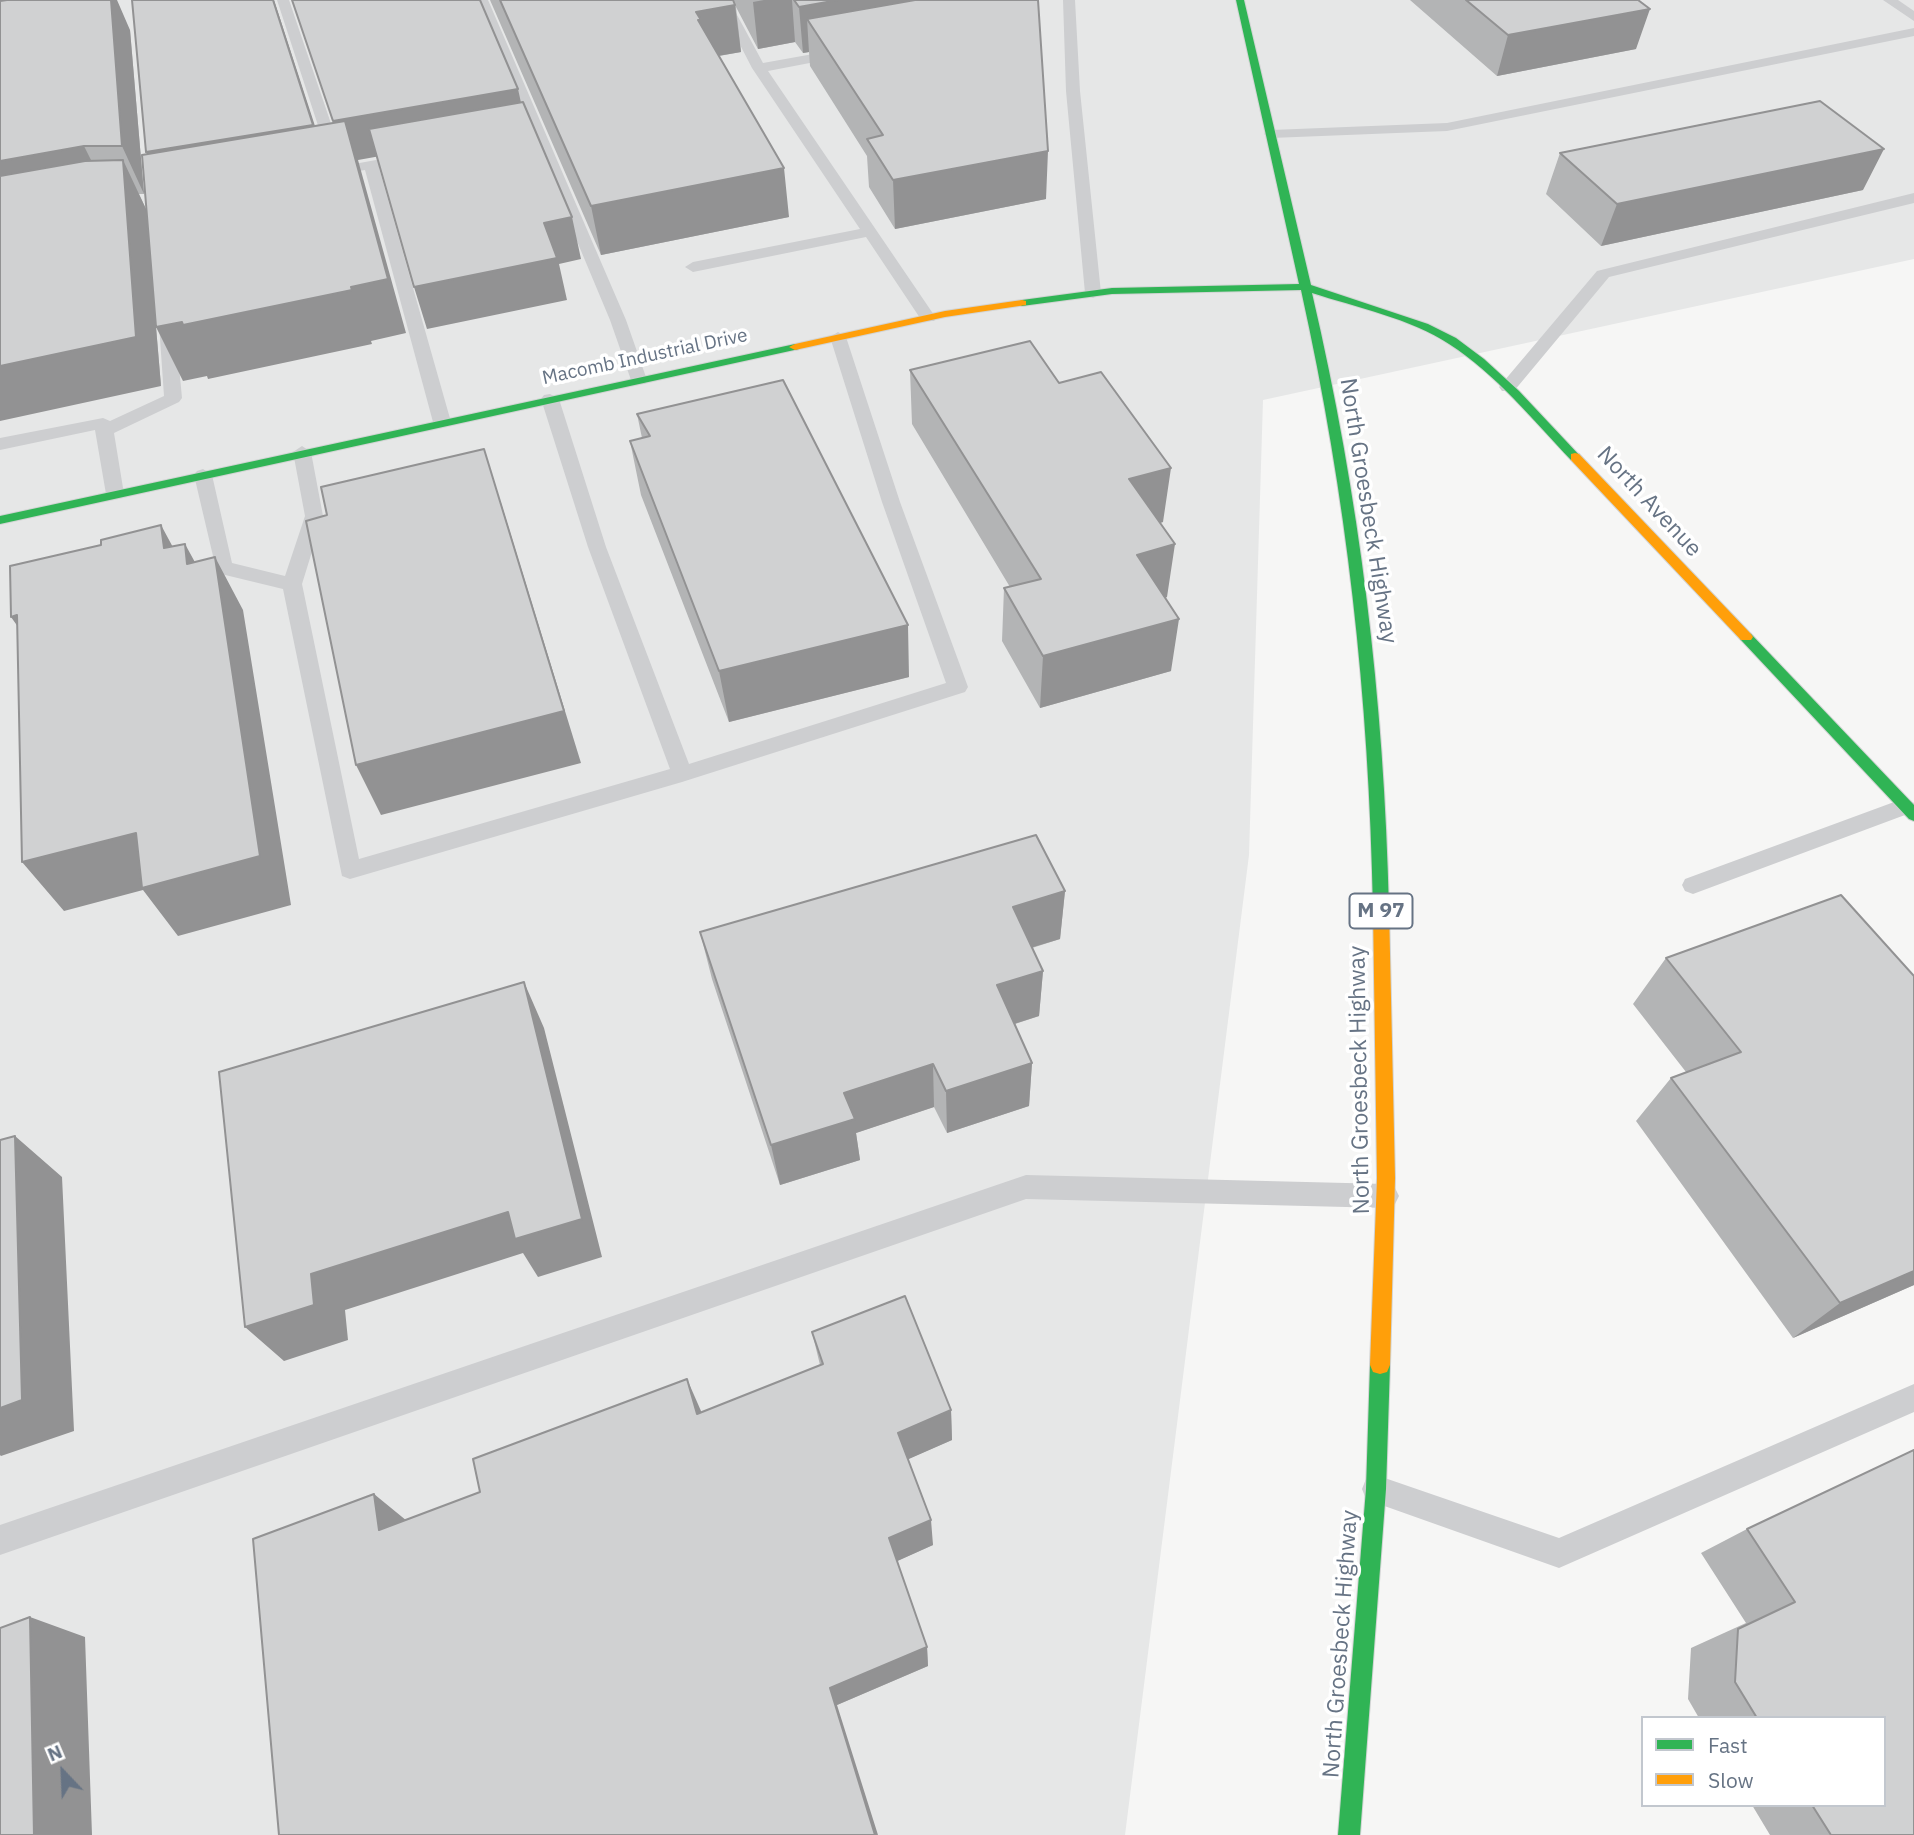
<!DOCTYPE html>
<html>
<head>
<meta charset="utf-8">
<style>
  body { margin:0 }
  #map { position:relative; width:1914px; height:1835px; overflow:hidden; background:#f6f6f5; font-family:"IBM Plex Sans",sans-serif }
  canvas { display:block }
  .legend { position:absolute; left:1641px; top:1716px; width:245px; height:91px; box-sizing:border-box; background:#fff; border:2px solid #c2c7ce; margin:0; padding:9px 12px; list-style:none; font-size:21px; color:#667384 }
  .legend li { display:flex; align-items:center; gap:14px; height:35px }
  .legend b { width:35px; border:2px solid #c2c7ce }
  .north { position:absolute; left:28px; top:1737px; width:70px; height:70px; -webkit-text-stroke:5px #fff; paint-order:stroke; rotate:337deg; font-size:19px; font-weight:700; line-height:28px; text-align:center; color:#667384 }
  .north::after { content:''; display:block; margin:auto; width:24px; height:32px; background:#667384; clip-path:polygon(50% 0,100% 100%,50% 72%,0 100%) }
</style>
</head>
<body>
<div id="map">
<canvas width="1914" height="1835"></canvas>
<ul class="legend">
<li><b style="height:9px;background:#30b455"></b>Fast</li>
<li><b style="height:9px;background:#ff9f0a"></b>Slow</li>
</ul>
<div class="north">N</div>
</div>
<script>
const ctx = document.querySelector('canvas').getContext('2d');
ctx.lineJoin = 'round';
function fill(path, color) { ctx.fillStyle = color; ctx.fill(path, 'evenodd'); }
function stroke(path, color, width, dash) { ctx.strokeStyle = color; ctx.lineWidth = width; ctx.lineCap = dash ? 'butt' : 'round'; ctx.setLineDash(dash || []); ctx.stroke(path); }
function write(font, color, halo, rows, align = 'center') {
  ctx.font = font + ' "IBM Plex Sans",sans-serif'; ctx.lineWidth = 7; ctx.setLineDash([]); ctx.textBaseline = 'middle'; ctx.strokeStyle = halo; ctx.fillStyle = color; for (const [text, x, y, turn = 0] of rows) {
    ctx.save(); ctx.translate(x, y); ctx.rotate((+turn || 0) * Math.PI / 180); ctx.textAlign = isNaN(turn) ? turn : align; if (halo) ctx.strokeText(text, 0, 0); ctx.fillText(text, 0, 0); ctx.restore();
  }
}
fill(new Path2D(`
  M0 0H1914V259L1263 400 1249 855 1125 1835H0Z`), '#e6e7e7');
const fast = new Path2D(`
  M1236 0H1244L1311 285 1428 324 1456 338 1484 359 1519 391 1581 457 1579 460H1571C1533 420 1496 374 1449 344 1412 319 1355 307 1312 293 1360 499 1384 697 1389 909L1387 914H1375L1373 909C1369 696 1347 498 1301 290L1112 294 1022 306 1016 303 1022 300 1112 288 1299 284Z
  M795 344 801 347 799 349 0 524V516Z
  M1746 632 1751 634 1914 805V821L1909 819 1741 640 1739 637 1741 634Z
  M1380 1356 1387 1358 1390 1365 1386 1489 1360 1835H1338L1366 1489 1370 1365 1373 1358Z`);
const slow = new Path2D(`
  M1022 300 1026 301V305L945 317 795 350 789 347 795 344 945 311Z
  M1575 453 1579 454 1751 634 1753 637 1751 640H1741L1571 460V454Z
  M1381 903 1387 904 1389 909 1395 1178 1390 1365 1387 1372 1380 1374 1373 1372 1370 1365 1377 1178 1373 909 1375 904Z`);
stroke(fast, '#d2d4d4', 2);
stroke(slow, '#d2d4d4', 2);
fill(new Path2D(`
  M277 0H289L341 153 339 156H329L327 153Z
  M476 0H488L626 320 647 380 645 384H633L631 380 610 320Z
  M717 0H729L763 63 841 49 848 53 841 57 768 71 936 318 934 321H922L866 237 693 272 685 267 693 262 860 229 752 68Z
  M1063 0H1075L1080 91 1101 293 1093 298 1085 293 1066 91Z
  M1883 0H1898L1914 11V21Z
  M1914 28V36L1447 131 1271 138 1264 134 1271 130 1447 123Z
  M409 154 414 155 416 158 414 161 379 168 451 422 442 427 433 422 365 170 332 176 325 172 332 168Z
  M1914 193V203L1609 277 1514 391H1502L1499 387 1597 271Z
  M167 319 175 324 182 398 179 402 114 433 124 494 121 498H109L106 494 95 430 0 450V438L103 418 110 421 164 396 159 324Z
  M838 332 846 337 900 502 968 687 965 692 682 782 350 879 342 876 283 589 217 573 194 475 197 471 203 469 212 475 232 563 285 576 305 516 293 452 302 446 311 452 323 516 302 584 359 859 670 769 588 547 541 399 544 395 550 394 559 399 606 547 689 764 946 683 882 502 830 337Z
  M1905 798 1914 803 1913 812 1693 894 1685 891 1682 885 1685 879Z
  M1026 1175 1386 1184 1395 1188 1399 1196 1395 1204 1386 1208 1026 1199 0 1555V1525Z
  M1914 1384V1412L1559 1568 1376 1503 1366 1499 1362 1489 1366 1479 1376 1475 1559 1538Z`), '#cdced0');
fill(fast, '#30b455');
fill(slow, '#ff9f0a');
fill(new Path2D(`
  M490 0H1038L1046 199 895 229 869 187 867 156 810 66 809 52 803 53 795 42 758 49 736 7 741 52 719 56 789 217 601 255Z
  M1410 0H1638L1636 49 1497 76Z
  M0 1 130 30 144 194H139L146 209 161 386Z
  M1560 153 1863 190 1601 246 1546 194Z
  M910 370 1059 383 1163 522 1160 523 1167 597 1165 598 1171 671 1040 708 1002 641 1004 588 1010 587 912 424Z
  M637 414 909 677 729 722 641 495 630 441 642 438Z
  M1065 891 1060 939 1032 948 1043 971 1039 1016 1015 1024 1032 1063 1029 1106 947 1133 934 1107 856 1133 860 1160 780 1185 712 979 700 932Z
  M1666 958 1914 976V1285L1793 1338 1636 1121 1671 1078 1686 1072 1633 1004Z
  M812 1332 951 1410 952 1440 908 1459 933 1545 897 1561 927 1647 928 1666 837 1705 406 1520 702 1412 820 1365Z
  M1914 1450V1835H1770L1752 1805H1884V1718H1699L1688 1699 1691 1648 1746 1623 1701 1553 1747 1529Z`), '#b3b4b5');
fill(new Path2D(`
  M111 0H117L130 30 144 194 122 146Z
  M273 0H274L328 166 164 194 146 152Z
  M764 0H792L795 42 758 49 753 2Z
  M838 0H919L807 19 809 52 803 53 799 7Z
  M735 5 741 52 706 58 696 12Z
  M1650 9 1636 49 1497 76 1508 35Z
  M518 89 527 130 358 160 406 333 371 341 372 344 208 379 207 376 183 381 156 327 351 287 347 162 333 121Z
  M84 146 108 194 0 214V161Z
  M1884 149 1863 190 1601 246 1617 204Z
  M1048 151 1046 199 895 229 893 180Z
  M123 160 146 209 161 386 0 421V366Z
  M784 168 789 217 601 255 591 206Z
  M572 217 581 259 559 264 567 300 427 329 414 287 544 223Z
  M1171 468 1163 522 1123 533 1129 479Z
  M501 503 581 763 381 815 356 765Z
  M161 525 190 579 164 548Z
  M185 544 214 597 187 564Z
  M1175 544 1167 597 1130 609 1137 555Z
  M215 557 243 610 291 905 178 936 143 890 64 911 22 862 136 833Z
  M17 615 48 669 11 617Z
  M1179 619 1171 671 1040 708 1043 656Z
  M908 625 909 677 729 722 719 671Z
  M1065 891 1060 939 1010 954 1013 907Z
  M1043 971 1039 1016 995 1030 997 985Z
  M524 982 544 1028 602 1257 538 1277 523 1253 345 1310 348 1340 284 1361 245 1327 311 1274Z
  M1032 1063 1029 1106 947 1133 946 1091Z
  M933 1064 934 1107 856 1133 860 1160 780 1185 771 1145 844 1093Z
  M15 1136 62 1177 74 1431 1 1456 0 1455V1408Z
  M1914 1271V1285L1793 1338 1840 1303Z
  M687 1379 701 1411 711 1444 697 1414Z
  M951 1410 952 1440 902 1462 898 1433Z
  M374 1494 407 1521 379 1530Z
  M931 1520 933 1545 893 1563 889 1538Z
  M30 1617 85 1637 92 1835H34Z
  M927 1647 928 1666 837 1705 878 1835H875L830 1688Z`), '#929293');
const building = new Path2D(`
  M7 0H111L122 146H84L0 161V1Z
  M132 0H273L313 125 146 152Z
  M292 0H480L518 89 333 121Z
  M500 0H733L735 5 696 12 701 20H698L784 168 591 206Z
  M794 0H838L799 7Z
  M915 0H1038L1048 151 893 180 867 139 883 135 807 19Z
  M1466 0H1638L1650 9 1508 35Z
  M1820 101 1884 149 1617 204 1560 153Z
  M523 102 572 217 544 223 557 258 414 287 369 129Z
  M345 121 388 279 351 287 352 290 183 325 182 322 156 327 142 155Z
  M123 160 136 337 0 366V176L85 161Z
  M1030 341 1059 383 1101 372 1171 468 1129 479 1175 544 1137 555 1179 619 1043 656 1004 588 1041 579 910 370Z
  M783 380 908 625 719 671 630 441 650 436 637 414Z
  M484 449 564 711 356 765 306 521 327 515 321 487Z
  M161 525 164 548 185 544 187 564 215 557 260 856 142 888 136 833 22 862 17 615 11 617 10 566 101 545V540Z
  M1036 835 1065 891 1013 907 1043 971 997 985 1032 1063 946 1091 933 1064 844 1093 855 1119 771 1145 700 932Z
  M1841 895 1914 976V1271L1840 1303 1671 1078 1741 1052 1666 958Z
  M524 982 582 1219 515 1239 508 1212 311 1274 314 1305 245 1327 219 1072Z
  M15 1136 22 1400 0 1408V1140Z
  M905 1296 951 1410 898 1433 931 1520 889 1538 927 1647 830 1688 875 1835H279L253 1539 374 1494 379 1530 480 1492 473 1459 687 1379 697 1414 823 1364 812 1332Z
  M1914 1450V1835H1831L1812 1805H1884V1718H1757L1735 1682 1738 1629 1795 1602 1747 1529Z
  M30 1617 34 1835H0V1628Z`);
fill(building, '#d0d1d2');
stroke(building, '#929293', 2);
write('19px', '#667384', '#fff', [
  ["Macomb Industrial Drive",645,357,-12]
]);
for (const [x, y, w] of [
  [1381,911,63]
]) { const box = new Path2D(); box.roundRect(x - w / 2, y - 17.5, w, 35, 5); ctx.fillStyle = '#fff'; ctx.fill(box); stroke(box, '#667384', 2); }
write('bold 21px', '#667384', null, [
  ["M 97",1381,911]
]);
write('23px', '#667384', '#fff', [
  ["North Avenue",1649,502,47],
  ["North Groesbeck Highway",1368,511,81],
  ["North Groesbeck Highway",1360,1080,-91],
  ["North Groesbeck Highway",1341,1644,-86]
]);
</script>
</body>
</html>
